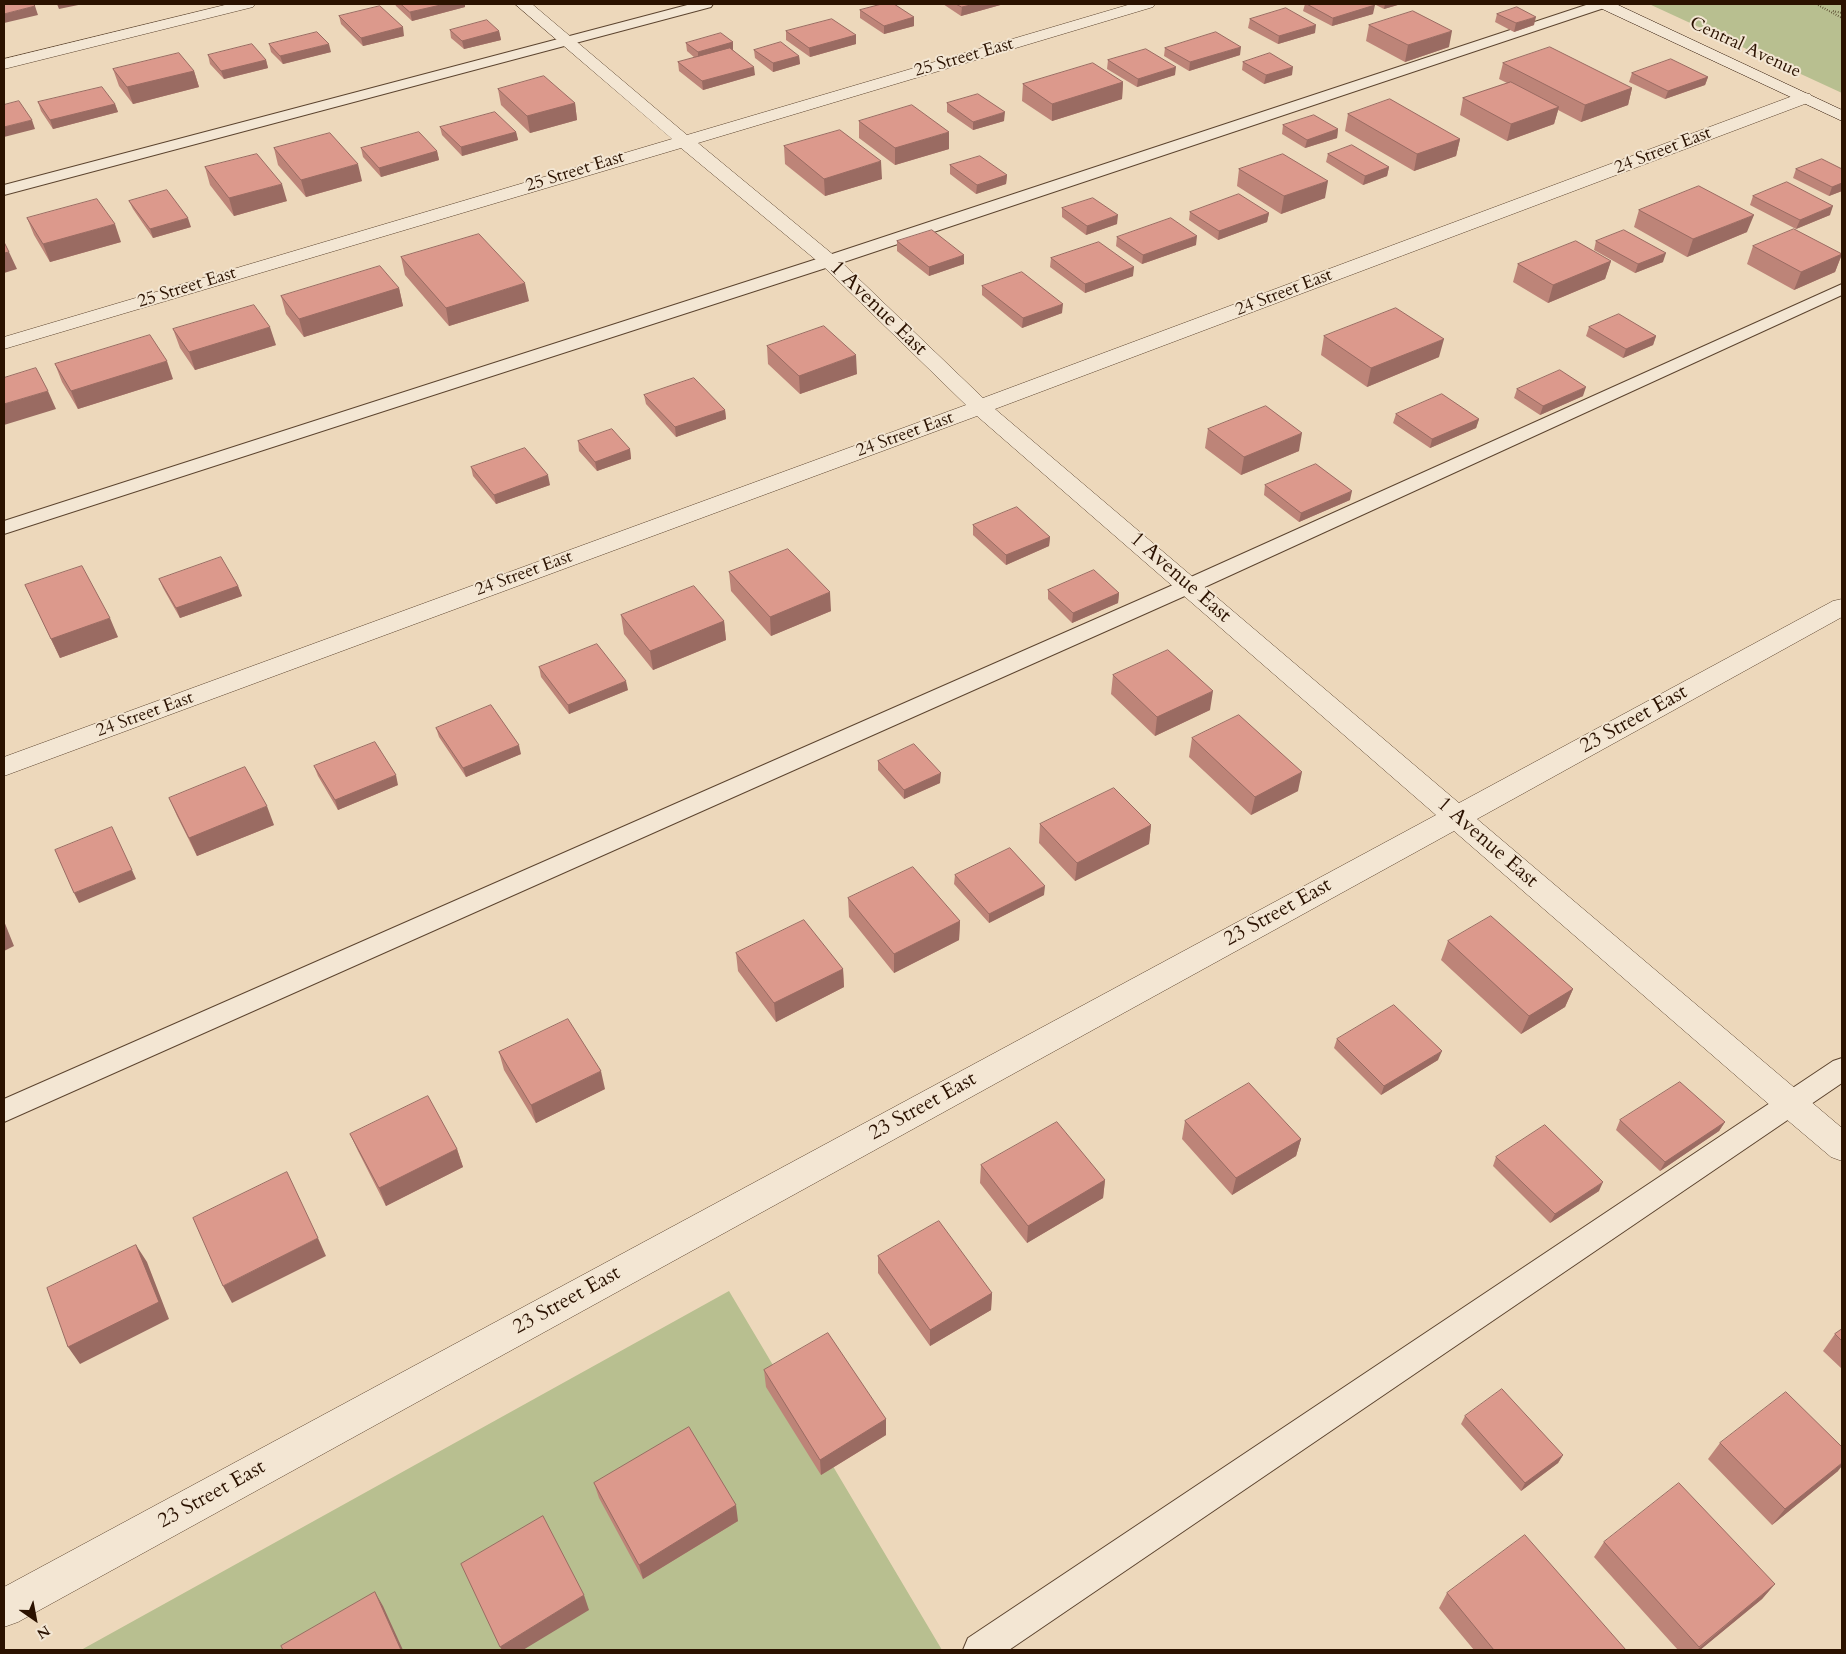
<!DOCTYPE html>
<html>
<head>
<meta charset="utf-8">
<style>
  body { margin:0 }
  #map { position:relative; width:1846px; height:1654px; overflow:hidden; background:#edd8bb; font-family:Cardo,serif }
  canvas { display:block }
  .frame { position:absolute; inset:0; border:5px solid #2b1200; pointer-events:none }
  .north { position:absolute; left:10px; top:1594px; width:50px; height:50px; -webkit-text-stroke:4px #f3e6d3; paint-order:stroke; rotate:147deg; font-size:14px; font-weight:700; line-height:20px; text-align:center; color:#2b1200 }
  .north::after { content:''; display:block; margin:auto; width:18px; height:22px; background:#2b1200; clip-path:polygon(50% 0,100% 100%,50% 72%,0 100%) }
</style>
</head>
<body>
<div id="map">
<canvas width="1846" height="1654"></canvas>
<div class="frame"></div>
<div class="north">N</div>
</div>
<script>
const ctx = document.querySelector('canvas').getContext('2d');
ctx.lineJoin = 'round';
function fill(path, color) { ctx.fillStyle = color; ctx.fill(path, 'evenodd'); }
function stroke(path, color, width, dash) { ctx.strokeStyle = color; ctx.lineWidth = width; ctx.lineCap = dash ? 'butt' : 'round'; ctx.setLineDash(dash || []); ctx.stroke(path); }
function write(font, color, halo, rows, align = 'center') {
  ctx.font = font + ' Cardo,serif'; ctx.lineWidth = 4; ctx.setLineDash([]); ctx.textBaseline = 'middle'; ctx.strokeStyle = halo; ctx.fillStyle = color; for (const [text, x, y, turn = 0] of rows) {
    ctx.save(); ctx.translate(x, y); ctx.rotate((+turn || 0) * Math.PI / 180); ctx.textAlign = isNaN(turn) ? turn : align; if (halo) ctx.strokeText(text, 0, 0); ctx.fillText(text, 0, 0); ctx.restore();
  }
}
fill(new Path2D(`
  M1649 4H1842V93Z
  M729 1291 942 1650H81Z`), '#b8bf90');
const lane = new Path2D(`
  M691 4H713L711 7 4 195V185Z
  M1589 4H1609L1607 7 835 265 4 534V521L823 257Z
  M1842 284V295L1196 591 4 1122V1099L1182 581Z
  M1842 1058V1083L1009 1650H963L968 1638 1833 1061Z`);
const street = new Path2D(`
  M229 4H255L253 7 4 69V59Z
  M515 4H532L687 135 1131 4H1155L1153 7 698 143 836 257 983 398 1798 94 1804 93 1810 94 1813 98 1810 102 995 409 1459 803 1833 601 1842 599V617L1477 819 1842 1128V1161L1831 1157 1779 1113 1454 831 18 1622 4 1627V1587L1436 815 977 416 4 776V757L966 405 822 265 681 148 4 349V337L672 139Z`);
const secondary = new Path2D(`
  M1596 4H1616L1842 110V121L1598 7Z`);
stroke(lane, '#5c442f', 2);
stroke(street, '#5c442f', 1);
stroke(secondary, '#2b1200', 1);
stroke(new Path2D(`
  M1816 4 1842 18
  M1833 11 1842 13`), '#2b1200', 2, [0.5, 2]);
fill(lane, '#f3e6d3');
fill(street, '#f3e6d3');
fill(secondary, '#f3e6d3');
fill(new Path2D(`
  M395 4H465V7L412 21 396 6Z
  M943 4H1004L961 16Z
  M1305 4H1372L1373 14 1332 26 1303 11Z
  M1374 4H1401L1384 9Z
  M860 10 914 17V26L884 34 860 18Z
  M1497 14 1534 25 1514 32 1495 22Z
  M339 16 404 36 363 46 341 24Z
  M1250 19 1315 33 1278 44 1248 28Z
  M1369 25 1449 47 1405 62 1366 41Z
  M450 30 499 31 501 40 464 49 451 38Z
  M786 31 856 35V44L810 57 786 40Z
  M733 42V50L755 75 703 90 679 71 678 62 695 58 687 51 686 43Z
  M269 44 331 52 283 64 271 52Z
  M1165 48 1240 55 1189 71 1164 56Z
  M754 50 799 56 800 64 773 72 755 58Z
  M208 55 266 60 268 68 224 79 210 64Z
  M1108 60 1175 75 1137 87 1107 69Z
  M1243 62 1292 75 1264 84 1242 70Z
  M1503 63 1632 88 1628 105 1581 122 1558 110 1554 124 1507 141 1460 115 1463 98 1507 83 1499 79Z
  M113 69 194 71 199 87 133 104 119 86Z
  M1632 73 1708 77 1705 85 1665 99 1629 82Z
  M1123 82 1122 99 1052 121 1022 101 1023 84Z
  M498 89 575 103 577 120 530 133 501 105Z
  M38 102 115 104 118 112 53 129 41 111Z
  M947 103 1004 121 973 130 947 112Z
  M1348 114 1460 139 1456 156 1414 171 1345 131Z
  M859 121 949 149 895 165 859 138Z
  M1283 125 1338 129 1337 138 1305 148 1282 134Z
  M440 127 516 132 518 140 462 156 442 135Z
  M784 146 882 179 825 196 785 164Z
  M274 148 362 181 306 197 278 165Z
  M361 148 437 151 439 160 381 177 363 157Z
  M1328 154 1389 167 1387 176 1363 185 1326 162Z
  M950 165 1007 175 1006 184 976 194 950 174Z
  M205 167 287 201 234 216 210 185Z
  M1239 169 1325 198 1281 214 1237 186Z
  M1796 169H1842V191L1829 196 1793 178Z
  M1753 196 1830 215 1796 229 1750 205Z
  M129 201 191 227 153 238 133 209Z
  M1062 208 1117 224 1086 235 1062 217Z
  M1639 210 1747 232 1687 257 1634 227Z
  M1190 212 1269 213 1267 222 1218 240 1189 220Z
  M27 218 121 242 50 262 34 235Z
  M1117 237 1196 245 1142 264 1116 246Z
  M897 241 964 264 929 276 897 251Z
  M1596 241 1663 262 1635 273 1594 250Z
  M1753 246 1842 254 1835 272 1794 290 1747 264Z
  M401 257 529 301 449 326 405 275Z
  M1051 258 1133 276 1085 293 1050 267Z
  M1611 261 1605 279 1548 303 1513 282 1518 264Z
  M982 286 1062 313 1022 328 982 295Z
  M399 288 403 306 304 337 286 314 281 296Z
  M1589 327 1656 336 1653 345 1623 358 1586 336Z
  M173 329 276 345 195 370 180 348Z
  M1324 336 1439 357 1367 387 1321 355Z
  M767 346 857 374 800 394 768 364Z
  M55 364 173 379 78 409 62 382Z
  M1517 389 1583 396 1540 415 1514 398Z
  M644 395 725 410 726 419 676 437 646 404Z
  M1396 414 1479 419 1476 428 1430 448 1393 423Z
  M1208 429 1299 451 1241 475 1205 448Z
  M578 441 630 449 631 459 597 471 579 451Z
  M471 467 550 485 496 504 473 476Z
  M1265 485 1350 500 1299 522 1264 495Z
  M973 525 1050 537 1049 546 1006 565 973 535Z
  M729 572 831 611 771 636 731 591Z
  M159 579 238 586 242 596 180 618 163 588Z
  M25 585 118 637 60 658Z
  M1048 590 1119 593 1118 603 1072 623 1048 599Z
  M621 615 724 621 726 640 653 670 624 634Z
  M539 667 628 690 569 714 541 677Z
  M1113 675 1210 710 1155 736 1111 694Z
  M436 728 521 754 466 777 439 737Z
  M1192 738 1298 791 1251 815 1189 757Z
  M878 761 940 783 904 799 878 770Z
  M314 766 398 785 338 810 318 776Z
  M169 798 274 825 197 856 177 816Z
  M1040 824 1151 825 1149 844 1075 881 1039 843Z
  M955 875 1044 895 989 923 954 884Z
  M848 898 960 921 959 940 894 973 849 917Z
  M1448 941 1573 989 1565 1007 1521 1034 1441 960Z
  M736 953 843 969 844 987 776 1022 738 971Z
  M1337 1039 1438 1060 1381 1095 1334 1048Z
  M499 1052 605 1089 536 1123 504 1070Z
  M1620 1120 1725 1122 1719 1131 1660 1171 1616 1130Z
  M1185 1121 1301 1139 1296 1156 1232 1195 1182 1139Z
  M350 1134 457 1149 463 1167 386 1206 358 1151Z
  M1496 1157 1599 1191 1550 1223 1493 1166Z
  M981 1165 1105 1180 1103 1198 1027 1243 980 1183Z
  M878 1256 992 1293 991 1310 930 1346 878 1273Z
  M1842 1329V1369L1823 1351 1835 1334Z
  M764 1370 886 1419V1435L821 1475 766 1387Z
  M1465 1416 1563 1455 1558 1463 1521 1491 1461 1424Z
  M1720 1443 1838 1471 1772 1525 1708 1459Z
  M594 1483 738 1521 643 1579 599 1498Z
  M1604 1542 1775 1584 1762 1599 1700 1650H1678L1594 1557Z
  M1447 1593 1626 1650H1474L1439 1608Z`), '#bd8478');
fill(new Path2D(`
  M57 4H83L59 9Z
  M445 4H465V7L412 21 410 12Z
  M975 4H1004L961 16 962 7Z
  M1385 4H1401L1384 9Z
  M1375 5 1373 14 1332 26 1333 18Z
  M35 6 38 15 4 23V14Z
  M914 17V26L884 34V26Z
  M1536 17 1534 25 1514 32 1516 23Z
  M1316 25 1315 33 1278 44 1279 36Z
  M403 27 404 36 363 46 361 38Z
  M499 31 501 40 464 49 462 41Z
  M1452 31 1449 47 1405 62 1408 45Z
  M856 35V44L810 57 809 48Z
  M733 42V51L698 60V52Z
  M329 44 331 52 283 64 280 56Z
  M1241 47 1240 55 1189 71 1190 62Z
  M799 56 800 64 773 72V63Z
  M266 60 268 68 224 79 221 71Z
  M754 67 755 75 703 90 702 81Z
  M1176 67 1175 75 1137 87 1138 79Z
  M1293 67 1292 75 1264 84 1266 75Z
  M194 71 199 87 133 104 127 87Z
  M1708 77 1705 85 1665 99 1668 91Z
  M1123 82 1122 99 1052 121V104Z
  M1632 88 1628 105 1581 122 1585 105Z
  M575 103 577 120 530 133 527 116Z
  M115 104 118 112 53 129 50 120Z
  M1559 107 1554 124 1507 141 1511 124Z
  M1005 112 1004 121 973 130V122Z
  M32 120 35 129 4 137V127Z
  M1338 129 1337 138 1305 148 1307 140Z
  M516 132 518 140 462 156 461 147Z
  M949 132V149L895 165V148Z
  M1460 139 1456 156 1414 171 1417 154Z
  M437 151 439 160 381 177 379 168Z
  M881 161 882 179 825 196 824 179Z
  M358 164 362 181 306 197 301 180Z
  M1389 167 1387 176 1363 185 1365 176Z
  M1007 175 1006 184 976 194 977 185Z
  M1328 181 1325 198 1281 214 1284 196Z
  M1842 183V191L1829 196 1832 187Z
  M282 184 287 201 234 216 229 198Z
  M1833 206 1830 215 1796 229 1800 220Z
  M1269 213 1267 222 1218 240 1219 231Z
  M1118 215 1117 224 1086 235 1087 226Z
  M1754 215 1747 232 1687 257 1693 239Z
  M188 218 191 227 153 238 150 229Z
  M115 224 121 242 50 262 43 244Z
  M1197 236 1196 245 1142 264 1143 255Z
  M9 252 17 269 4 273V253Z
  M1666 253 1663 262 1635 273 1638 264Z
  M1842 254 1835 272 1794 290 1801 272Z
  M964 255V264L929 276V267Z
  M1611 261 1605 279 1548 303 1553 285Z
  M1134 267 1133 276 1085 293V284Z
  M525 283 529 301 449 326 446 308Z
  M399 288 403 306 304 337 299 319Z
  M1063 304 1062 313 1022 328 1023 318Z
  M270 327 276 345 195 370 189 352Z
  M1656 336 1653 345 1623 358 1626 349Z
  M1444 339 1439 357 1367 387 1371 368Z
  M856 355 857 374 800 394 799 376Z
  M167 361 173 379 78 409 71 391Z
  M1586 387 1583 396 1540 415 1543 406Z
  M48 391 56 409 4 425V404Z
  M725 410 726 419 676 437 675 427Z
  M1479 419 1476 428 1430 448 1432 439Z
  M1302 433 1299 451 1241 475 1244 457Z
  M630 449 631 459 597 471 595 462Z
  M548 475 550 485 496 504 494 495Z
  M1352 491 1350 500 1299 522 1301 513Z
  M1050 537 1049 546 1006 565V555Z
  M238 586 242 596 180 618 176 608Z
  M830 592 831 611 771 636 770 617Z
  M1119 593 1118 603 1072 623 1073 613Z
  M110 618 118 637 60 658 51 639Z
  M724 621 726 640 653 670 650 651Z
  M626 681 628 690 569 714 568 705Z
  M1213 691 1210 710 1155 736 1157 717Z
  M519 745 521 754 466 777 463 768Z
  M1302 772 1298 791 1251 815 1255 797Z
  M941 773 940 783 904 799V790Z
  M396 775 398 785 338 810 335 800Z
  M267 806 274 825 197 856 189 838Z
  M1151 825 1149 844 1075 881 1077 863Z
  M132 870 136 879 79 903 74 893Z
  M1045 886 1044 895 989 923V914Z
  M4 921 14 946 4 951Z
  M960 921 959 940 894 973V954Z
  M843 969 844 987 776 1022 774 1003Z
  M1573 989 1565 1007 1521 1034 1529 1016Z
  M1442 1051 1438 1060 1381 1095 1384 1086Z
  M601 1071 605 1089 536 1123 531 1105Z
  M1725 1122 1719 1131 1660 1171 1665 1162Z
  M1301 1139 1296 1156 1232 1195 1236 1178Z
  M457 1149 463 1167 386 1206 379 1188Z
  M1105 1180 1103 1198 1027 1243 1028 1226Z
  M1603 1182 1599 1191 1550 1223 1555 1214Z
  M318 1238 326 1256 232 1303 223 1286Z
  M136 1245 147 1262 169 1319 80 1364 68 1347Z
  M992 1293 991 1310 930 1346V1330Z
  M886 1419V1435L821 1475 820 1460Z
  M1563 1455 1558 1463 1521 1491 1525 1483Z
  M1842 1463V1466L1838 1471 1772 1525 1785 1509Z
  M736 1505 738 1521 643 1579 639 1565Z
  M1775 1584 1762 1599 1700 1650H1697Z
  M375 1592 383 1606 403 1650H401Z
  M584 1595 589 1610 523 1650H502L500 1647Z`), '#9a6b62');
const building = new Path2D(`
  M4 4H33L35 6 4 14Z
  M401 4H445L410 12Z
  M882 4H894L914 17 884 26 860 10Z
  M956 4H975L962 7Z
  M1307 4H1372L1375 5 1333 18Z
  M380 6 403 27 361 38 339 16Z
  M1517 7 1536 17 1516 23 1497 14Z
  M1286 8 1316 25 1279 36 1250 19Z
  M1413 11 1452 31 1408 45 1369 25Z
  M832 19 856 35 809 48 786 31Z
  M487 20 499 31 462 41 450 30Z
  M317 32 329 44 280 56 269 44Z
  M1216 32 1241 47 1190 62 1165 48Z
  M721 33 733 42 698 52 686 43Z
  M781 42 799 56 773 63 754 50Z
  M252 44 266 60 221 71 208 55Z
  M1550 47 1632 88 1585 105 1503 63Z
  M730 48 754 67 702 81 678 62Z
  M1146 49 1176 67 1138 79 1108 60Z
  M179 53 194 71 127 87 113 69Z
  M1270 53 1293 67 1266 75 1243 62Z
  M1671 59 1708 77 1668 91 1632 73Z
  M1093 63 1123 82 1052 104 1023 84Z
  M544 76 575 103 527 116 498 89Z
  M1511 82 1559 107 1511 124 1463 98Z
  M102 87 115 104 50 120 38 102Z
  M978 94 1005 112 973 122 947 103Z
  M1390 99 1460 139 1417 154 1348 114Z
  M19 101 32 120 4 127V105Z
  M912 105 949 132 895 148 859 121Z
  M495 112 516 132 461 147 440 127Z
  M1314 115 1338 129 1307 140 1283 125Z
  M840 130 881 161 824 179 784 146Z
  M419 132 437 151 379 168 361 148Z
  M330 133 358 164 301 180 274 148Z
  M1352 145 1389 167 1365 176 1328 154Z
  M257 154 282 184 229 198 205 167Z
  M1283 154 1328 181 1284 196 1239 169Z
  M980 156 1007 175 977 185 950 165Z
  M1822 159 1842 169V183L1832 187 1796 169Z
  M1787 182 1833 206 1800 220 1753 196Z
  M1699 186 1754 215 1693 239 1639 210Z
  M167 190 188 218 150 229 129 201Z
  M1239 194 1269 213 1219 231 1190 212Z
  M1093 198 1118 215 1087 226 1062 208Z
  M97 199 115 224 43 244 27 218Z
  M1171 218 1197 236 1143 255 1117 237Z
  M1794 229 1842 254 1801 272 1753 246Z
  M932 230 964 255 929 267 897 241Z
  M1624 230 1666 253 1638 264 1596 241Z
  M479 234 525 283 446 308 401 257Z
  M1576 241 1611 261 1553 285 1518 264Z
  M4 242 9 252 4 253Z
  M1099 242 1134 267 1085 284 1051 258Z
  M380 266 399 288 299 319 281 296Z
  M1022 272 1063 304 1023 318 982 286Z
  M254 305 270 327 189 352 173 329Z
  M1396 308 1444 339 1371 368 1324 336Z
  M1619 314 1656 336 1626 349 1589 327Z
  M824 326 856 355 799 376 767 346Z
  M150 335 167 361 71 391 55 364Z
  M36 368 48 391 4 404V378Z
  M1560 370 1586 387 1543 406 1517 389Z
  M694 378 725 410 675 427 644 395Z
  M1442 394 1479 419 1432 439 1396 414Z
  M1266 406 1302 433 1244 457 1208 429Z
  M612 429 630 449 595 462 578 441Z
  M525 448 548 475 494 495 471 467Z
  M1316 464 1352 491 1301 513 1265 485Z
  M1017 507 1050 537 1006 555 973 525Z
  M788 549 830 592 770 617 729 572Z
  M221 557 238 586 176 608 159 579Z
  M82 566 110 618 51 639 25 585Z
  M1094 570 1119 593 1073 613 1048 590Z
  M694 586 724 621 650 651 621 615Z
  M597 644 626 681 568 705 539 667Z
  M1168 650 1213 691 1157 717 1113 675Z
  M491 705 519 745 463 768 436 728Z
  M1239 715 1302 772 1255 797 1192 738Z
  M375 742 396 775 335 800 314 766Z
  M914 744 941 773 904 790 878 761Z
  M245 767 267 806 189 838 169 798Z
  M1114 788 1151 825 1077 863 1040 824Z
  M112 827 132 870 74 893 55 850Z
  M1010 848 1045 886 989 914 955 875Z
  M913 867 960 921 894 954 848 898Z
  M1491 916 1573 989 1529 1016 1448 941Z
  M804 920 843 969 774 1003 736 953Z
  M1394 1005 1442 1051 1384 1086 1337 1039Z
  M568 1019 601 1071 531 1105 499 1052Z
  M1680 1082 1725 1122 1665 1162 1620 1120Z
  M1249 1083 1301 1139 1236 1178 1185 1121Z
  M428 1096 457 1149 379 1188 350 1134Z
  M1057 1122 1105 1180 1028 1226 981 1165Z
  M1545 1125 1603 1182 1555 1214 1496 1157Z
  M287 1172 318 1238 223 1286 193 1218Z
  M939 1221 992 1293 930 1330 878 1256Z
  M136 1245 159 1302 68 1347 47 1288Z
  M1842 1329V1341L1835 1334Z
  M828 1333 886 1419 820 1460 764 1370Z
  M1502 1389 1563 1455 1525 1483 1465 1416Z
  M1786 1392 1842 1447V1463L1785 1509 1720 1443Z
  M689 1427 736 1505 639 1565 594 1483Z
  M1679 1483 1775 1584 1699 1647 1604 1542Z
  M543 1516 584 1595 500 1647 461 1564Z
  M1525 1535 1626 1650H1494L1447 1593Z
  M375 1592 401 1650H283L281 1646Z`);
fill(building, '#dc998c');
stroke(building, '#9a6b62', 1);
write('18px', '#2b1200', '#f3e6d3', [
  ["Central Avenue",1745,48,25],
  ["25 Street East",964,58,-16],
  ["24 Street East",1663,151,-21],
  ["25 Street East",575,172,-17],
  ["25 Street East",187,288,-17],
  ["24 Street East",1284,293,-21],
  ["24 Street East",905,435,-20],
  ["24 Street East",524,574,-20],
  ["24 Street East",145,715,-20]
]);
write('21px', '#2b1200', '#f3e6d3', [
  ["1 Avenue East",878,309,44],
  ["1 Avenue East",1180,578,41],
  ["23 Street East",1634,720,-29],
  ["1 Avenue East",1487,843,41],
  ["23 Street East",1278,913,-29],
  ["23 Street East",923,1107,-29],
  ["23 Street East",567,1301,-29],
  ["23 Street East",212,1495,-29]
]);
</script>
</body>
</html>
